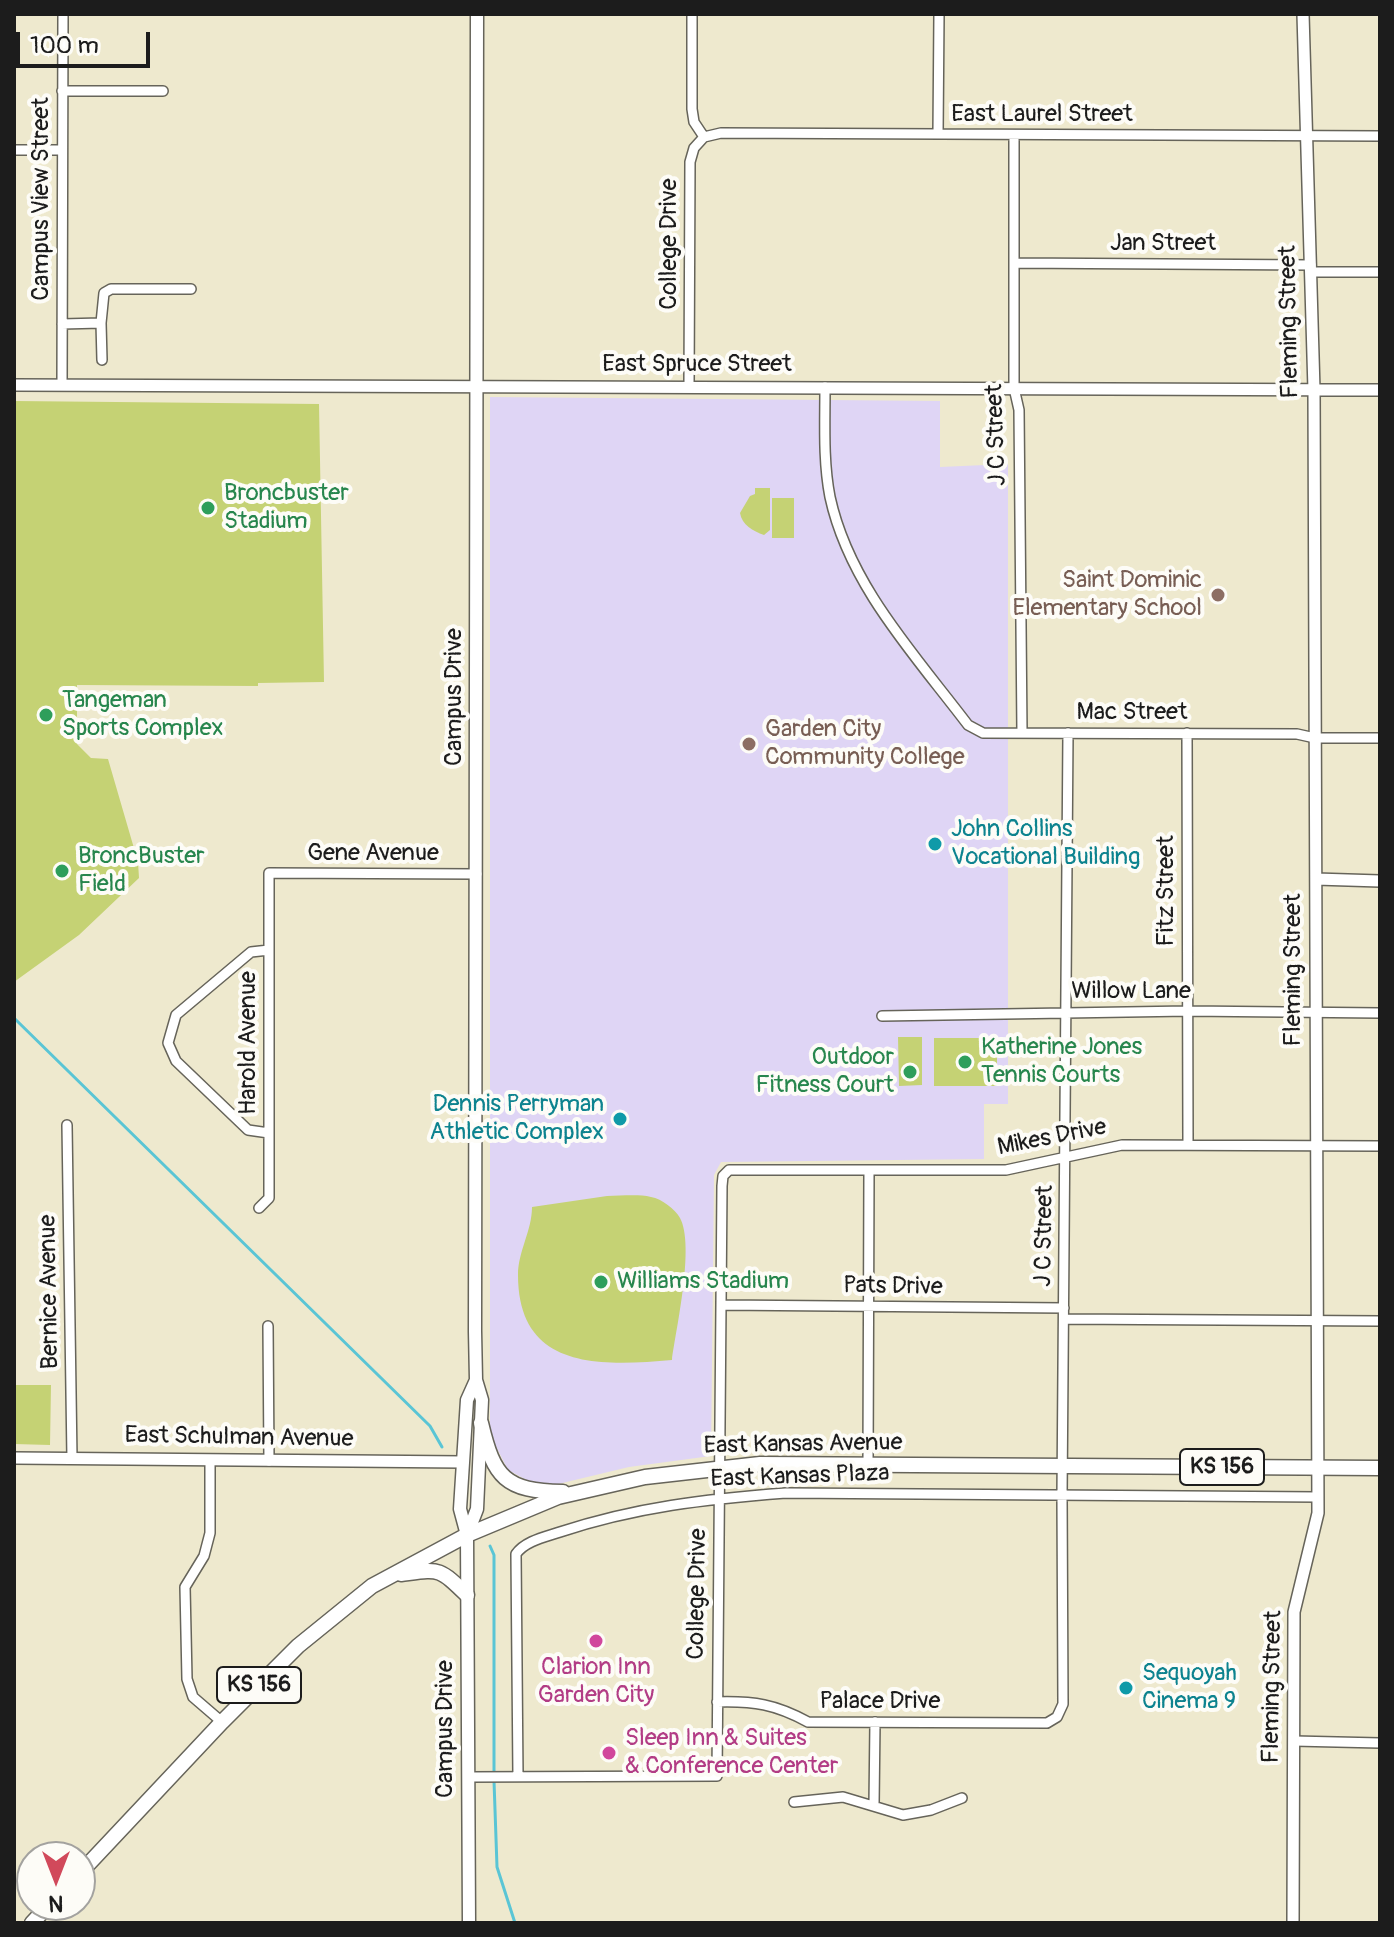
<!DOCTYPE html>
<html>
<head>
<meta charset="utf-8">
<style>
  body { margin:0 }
  #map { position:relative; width:1394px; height:1937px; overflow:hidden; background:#eee9ce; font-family:Pangolin,sans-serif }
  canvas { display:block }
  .frame { position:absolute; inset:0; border:16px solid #1c1c1c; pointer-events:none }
  .north { position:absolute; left:16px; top:1841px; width:80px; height:80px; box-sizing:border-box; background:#fdfcf7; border:2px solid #a3a29f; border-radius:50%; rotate:180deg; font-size:22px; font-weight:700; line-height:32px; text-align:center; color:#1c1c1c }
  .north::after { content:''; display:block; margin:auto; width:28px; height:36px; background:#d1495b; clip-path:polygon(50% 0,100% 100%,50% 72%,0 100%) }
  .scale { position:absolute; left:16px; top:32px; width:134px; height:36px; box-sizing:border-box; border:4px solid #1c1c1c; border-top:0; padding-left:10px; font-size:24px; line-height:28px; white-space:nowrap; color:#1c1c1c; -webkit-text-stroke:6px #fdfcf7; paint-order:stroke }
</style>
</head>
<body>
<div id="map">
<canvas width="1394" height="1937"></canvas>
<div class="frame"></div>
<div class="north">N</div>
<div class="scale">100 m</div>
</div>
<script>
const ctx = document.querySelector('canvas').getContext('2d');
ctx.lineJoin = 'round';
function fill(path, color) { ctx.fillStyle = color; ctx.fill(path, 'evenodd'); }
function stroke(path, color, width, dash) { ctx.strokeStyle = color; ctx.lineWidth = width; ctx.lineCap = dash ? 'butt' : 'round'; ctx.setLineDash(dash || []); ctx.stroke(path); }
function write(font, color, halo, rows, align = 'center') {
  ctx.font = font + ' Pangolin,sans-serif'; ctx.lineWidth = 8; ctx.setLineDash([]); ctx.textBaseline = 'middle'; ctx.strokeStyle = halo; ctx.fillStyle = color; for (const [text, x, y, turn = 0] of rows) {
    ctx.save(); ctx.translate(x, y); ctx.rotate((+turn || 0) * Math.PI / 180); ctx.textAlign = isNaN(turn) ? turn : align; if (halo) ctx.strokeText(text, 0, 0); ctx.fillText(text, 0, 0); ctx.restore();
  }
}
fill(new Path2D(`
  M490 397 940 401V467L1008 464V1104H984V1159L721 1162 714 1175 711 1456 629 1467 554 1485H536L508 1470 490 1435Z`), '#dfd5f5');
fill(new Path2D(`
  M14 401 319 404 324 682 258 683V686L77 685V744L91 758 108 759 138 862 139 878 79 935 14 982Z
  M755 488H770V530L764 535C753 531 742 525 740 513L750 496 755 494Z
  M772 498H794V538H772Z
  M898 1037H922V1085L899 1086Z
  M934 1038H997V1086H934Z
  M607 1196C621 1196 638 1194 651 1197 662 1199 675 1209 680 1218 695 1246 676 1329 672 1360 602 1366 518 1371 518 1275 518 1251 532 1231 532 1207Z
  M14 1385H51L50 1445 14 1444Z`), '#c5d274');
stroke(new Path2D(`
  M14 1018 430 1426 442 1447
  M490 1546 494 1555V1773
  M494 1781 497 1867 515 1923`), '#5ac5d5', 3);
const minor = new Path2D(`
  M692 14V109L694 122 704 137
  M62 91H163
  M938 134 939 14
  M1014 135V388L1019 410 1022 733
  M704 137 721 133 1380 136
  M14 150H62
  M1015 263 1311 265
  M1311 272H1380
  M101 323 104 293 111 289H191
  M62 324 101 323 102 360
  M62 385 63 14
  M689 386 690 162 694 148 704 137
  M825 387C825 424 823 461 830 497 849 585 915 655 968 725L983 733 1297 734 1315 738H1380
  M1187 733 1188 1145
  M882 1016 1188 1011 1380 1013
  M67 1125 72 1459
  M269 1133 248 1130 176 1061 168 1043 176 1015 251 952 269 950
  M259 1208 269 1198V873L477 874
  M721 1305 1064 1308
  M1064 1319 1380 1321
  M268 1326 269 1461
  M210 1460V1533L204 1556 185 1587 187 1679 193 1697 222 1722
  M868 1464 869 1170
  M717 1702C754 1701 775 1704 808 1722L1047 1723 1057 1717 1063 1704 1062 1496 1068 733
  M1294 1741 1380 1743
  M469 1777 717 1776 722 1186 723 1176 729 1170H1006L1122 1145 1380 1146
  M518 1777 516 1554C525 1541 545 1537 560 1532 636 1507 706 1499 786 1493L1318 1497
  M794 1802 843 1797 903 1815 931 1810 962 1798
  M874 1805 875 1722`);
const tertiary = new Path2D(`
  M14 385 1380 390
  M1316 879 1380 881
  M14 1458 463 1462
  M1293 1923 1294 1612 1318 1513 1314 390 1303 14`);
const secondary = new Path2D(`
  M467 1535 477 1509 482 1400 476 1380 475 1331 477 14
  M469 1923 467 1535 460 1509 467 1400 476 1380`);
const primary = new Path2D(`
  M481 1423C494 1478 505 1491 563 1492
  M401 1574C440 1569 438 1567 467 1595
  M80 1873 222 1722 298 1646 372 1586 467 1535 558 1497 645 1477 760 1464 1380 1468
  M32 1923 49 1905`);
stroke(minor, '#66645a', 12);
stroke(tertiary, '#66645a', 14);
stroke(secondary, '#66645a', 15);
stroke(primary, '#66645a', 17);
stroke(minor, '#fff', 9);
stroke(tertiary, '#fff', 11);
stroke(secondary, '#fff', 12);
stroke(primary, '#fff', 14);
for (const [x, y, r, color] of [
  [208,508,8,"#2e9e5b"],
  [1218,595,8,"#8d6e63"],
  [46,715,8,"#2e9e5b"],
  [749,744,8,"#8d6e63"],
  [935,844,8,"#0f9aa8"],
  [62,871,8,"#2e9e5b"],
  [965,1062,8,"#2e9e5b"],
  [910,1072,8,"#2e9e5b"],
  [620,1119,8,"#0f9aa8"],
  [601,1282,8,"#2e9e5b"],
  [596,1641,8,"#d1479c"],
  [1126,1688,8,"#0f9aa8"],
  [609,1753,8,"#d1479c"]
]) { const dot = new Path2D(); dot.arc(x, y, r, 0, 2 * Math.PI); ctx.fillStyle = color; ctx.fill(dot); stroke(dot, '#fdfcf7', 3); }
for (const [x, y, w] of [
  [1222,1467,84],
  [259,1685,84]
]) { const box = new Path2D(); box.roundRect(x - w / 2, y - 18, w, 36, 6); ctx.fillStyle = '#fdfcf7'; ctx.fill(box); stroke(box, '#1c1c1c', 2); }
write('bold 22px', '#1c1c1c', null, [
  ["KS 156",1222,1467],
  ["KS 156",259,1685]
]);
write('24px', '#1c1c1c', '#fdfcf7', [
  ["East Laurel Street",1042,115],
  ["Campus View Street",42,199,-90],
  ["College Drive",670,244,-90],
  ["Jan Street",1163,244],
  ["Fleming Street",1290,322,-91],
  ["East Spruce Street",697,365],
  ["J C Street",997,435,-92],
  ["Campus Drive",455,697,-90],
  ["Mac Street",1132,713],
  ["Gene Avenue",373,854],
  ["Fitz Street",1167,891,-90],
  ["Fleming Street",1294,970,-90],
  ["Willow Lane",1131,992],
  ["Harold Avenue",249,1043,-90],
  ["Mikes Drive",1052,1138,-11],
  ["J C Street",1045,1236,-89],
  ["Pats Drive",893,1287,1],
  ["Bernice Avenue",50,1292,-91],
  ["East Schulman Avenue",239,1438,1],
  ["East Kansas Avenue",803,1445,-1],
  ["East Kansas Plaza",800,1477,-2],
  ["College Drive",698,1594,-89],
  ["Fleming Street",1273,1687,-89],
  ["Palace Drive",880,1702],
  ["Campus Drive",446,1729,-90]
]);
write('24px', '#27864d', '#fdfcf7', [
  ["Broncbuster",224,494],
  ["Stadium",224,522],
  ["Tangeman",62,701],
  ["Sports Complex",62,729],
  ["BroncBuster",78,857],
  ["Field",78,885],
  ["Katherine Jones",981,1048],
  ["Tennis Courts",981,1076],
  ["Outdoor",894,1058,"right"],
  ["Fitness Court",894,1086,"right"],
  ["Williams Stadium",617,1282]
], 'left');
write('24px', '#785e54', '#fdfcf7', [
  ["Saint Dominic",1202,581],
  ["Elementary School",1202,609],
  ["Garden City",765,730,"left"],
  ["Community College",765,758,"left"]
], 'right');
write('24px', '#0d838f', '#fdfcf7', [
  ["John Collins",951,830],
  ["Vocational Building",951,858],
  ["Dennis Perryman",604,1105,"right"],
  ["Athletic Complex",604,1133,"right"],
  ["Sequoyah",1142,1674],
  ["Cinema 9",1142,1702]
], 'left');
write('24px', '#b23c85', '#fdfcf7', [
  ["Clarion Inn",596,1668],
  ["Garden City",596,1696],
  ["Sleep Inn & Suites",625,1739,"left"],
  ["& Conference Center",625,1767,"left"]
]);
</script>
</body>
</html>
